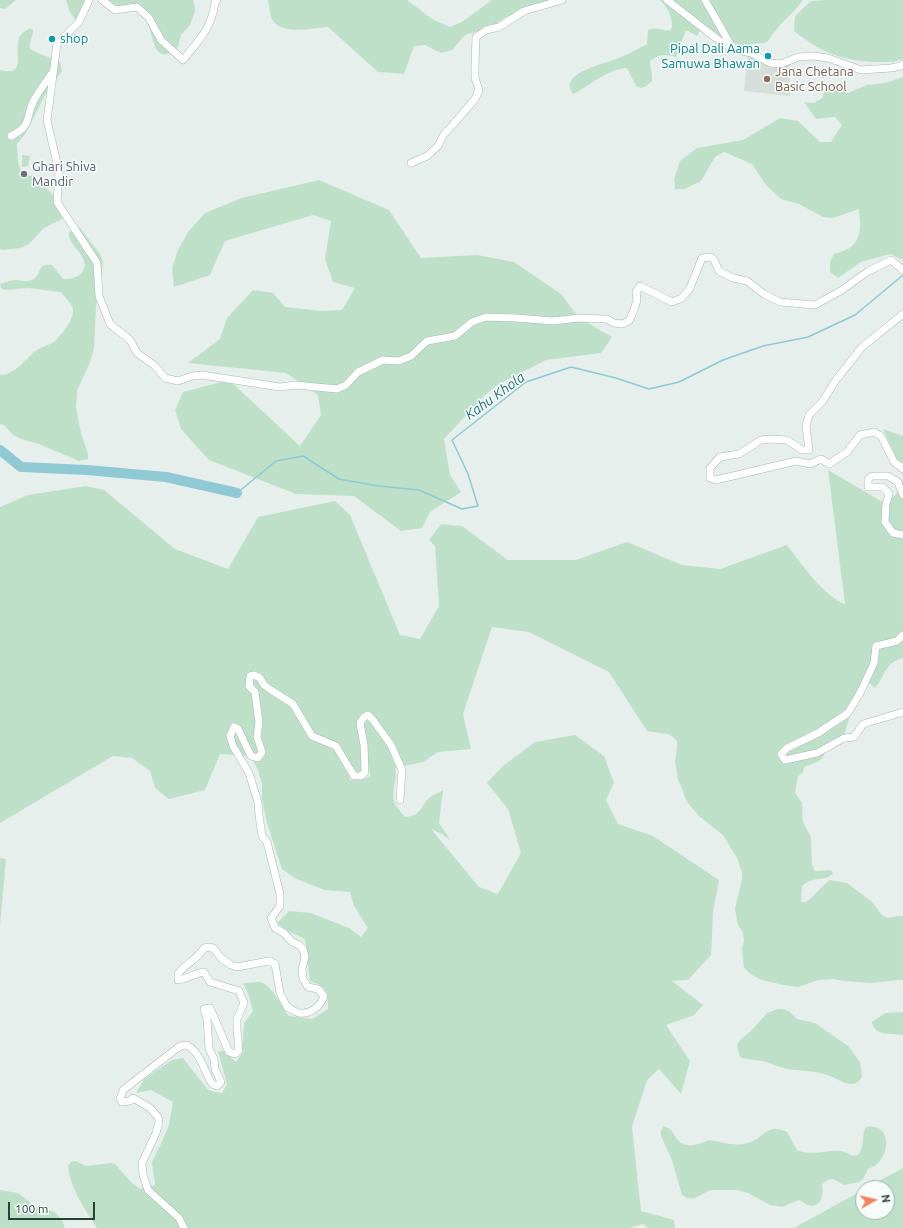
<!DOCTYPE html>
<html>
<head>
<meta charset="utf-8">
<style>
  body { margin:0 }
  #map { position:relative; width:903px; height:1228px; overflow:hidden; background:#e6efeb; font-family:Ubuntu,sans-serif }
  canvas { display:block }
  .north { position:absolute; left:855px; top:1180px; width:40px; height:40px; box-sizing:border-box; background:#f7fbf9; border:1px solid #a3b1ad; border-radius:50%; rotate:82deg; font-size:11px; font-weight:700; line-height:16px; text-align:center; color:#24423a }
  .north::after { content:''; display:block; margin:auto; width:14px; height:18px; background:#f4845f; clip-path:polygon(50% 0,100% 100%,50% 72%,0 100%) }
  .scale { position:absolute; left:8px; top:1202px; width:87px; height:18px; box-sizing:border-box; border:2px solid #24423a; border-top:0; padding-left:5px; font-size:12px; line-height:14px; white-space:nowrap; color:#24423a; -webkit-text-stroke:3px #f7fbf9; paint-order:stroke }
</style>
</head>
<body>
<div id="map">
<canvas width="903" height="1228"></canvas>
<div class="north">N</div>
<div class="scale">100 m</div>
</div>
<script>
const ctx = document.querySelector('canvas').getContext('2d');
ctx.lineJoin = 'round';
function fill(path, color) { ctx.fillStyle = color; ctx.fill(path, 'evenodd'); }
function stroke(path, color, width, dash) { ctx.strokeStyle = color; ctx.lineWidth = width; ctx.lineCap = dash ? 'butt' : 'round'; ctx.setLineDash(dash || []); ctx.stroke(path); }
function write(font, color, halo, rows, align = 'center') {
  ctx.font = font + ' Ubuntu,sans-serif'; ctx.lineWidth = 3; ctx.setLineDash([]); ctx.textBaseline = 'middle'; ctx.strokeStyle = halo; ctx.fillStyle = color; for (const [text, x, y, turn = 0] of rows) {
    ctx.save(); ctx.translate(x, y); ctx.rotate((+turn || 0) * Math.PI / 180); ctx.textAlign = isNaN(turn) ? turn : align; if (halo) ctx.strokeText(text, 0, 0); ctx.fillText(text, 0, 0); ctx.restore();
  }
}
fill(new Path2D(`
  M748 54 760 59 789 64 790 96 744 91Z`), '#d4dfda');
fill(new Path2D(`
  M0 0H16L5 9 0 8Z
  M66 0H89L79 17 75 19 70 12Z
  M109 0H193L195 7V11L190 25 181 35 178 47C175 49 171 52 167 54 151 59 152 20 142 13 137 9 118 5 112 4Z
  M268 0H407L432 19 450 27 462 22 492 0H552L504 18 492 27 465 35 452 50 441 53 425 45 414 46 404 74 378 72 328 27C313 28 280 36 272 19 270 14 269 6 268 0Z
  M660 0H803L796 9 779 26 768 41 764 43 750 44 748 49 722 37 700 31 697 36 686 30 676 57C664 54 661 54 650 61L652 77V81L645 87 641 88 636 86 627 68C607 69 590 86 573 94 569 89 568 83 573 78 583 68 603 64 616 59 627 55 637 49 647 44L648 30C659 26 662 32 671 30 675 22 667 6 660 0Z
  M827 0H903V59C894 63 886 62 876 62 842 61 820 52 794 31L795 16 811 1Z
  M30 28 33 30C33 37 29 42 30 49 36 53 52 58 60 62L62 71 45 95 26 133 17 144 18 162 21 171 39 180 66 209V213L64 218 44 228 29 244 20 248 2 250 0 249V70C29 78 12 49 20 36 22 33 27 30 30 28Z
  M903 77V260L890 254 861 262 838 278 830 272V262L834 254C840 252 848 250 852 246 863 237 860 221 859 209L833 218 823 217 799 204 781 199 766 185 752 164 724 152 715 157 701 181 684 189H675L674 179 680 161 697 148 743 140 780 118 798 121 820 142H831L842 125 835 117 816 119 804 102 814 103 822 98 825 89 835 87 848 93 867 85 886 83Z
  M22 155 30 156 28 166 22 167Z
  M319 180 389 210 421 258 477 255 514 262 561 294 579 318 612 337 601 353 546 360 497 385 483 397 444 439 450 475 461 492 430 512 422 528 401 531 354 496 296 494 209 460 181 429 175 410 183 392 229 380 300 446 321 415 318 395 286 373 188 363 220 339 227 318 253 290 273 293 285 307 323 311 342 310 355 288 333 282 325 259 331 221 313 215 225 241 210 275 174 287 172 268 178 250 188 232 205 213 242 198Z
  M77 227 80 228 100 254 103 262 96 306 94 349 90 362 77 391 76 407 81 433 88 454V459L79 461 39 444 21 439 13 435 4 425 0 424V374C10 378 26 360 33 353 39 347 48 346 55 341 62 334 77 317 72 306 71 304 62 293 60 292L29 288 6 290 1 288 0 284C4 283 11 280 15 280 22 280 27 283 34 279 42 272 38 263 52 265L63 279C70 279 77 278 81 274 98 256 51 237 77 227Z
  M883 429 903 436V463L897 459Z
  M828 470 886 504 903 487V658C884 663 886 675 875 688L867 681C857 700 847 719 844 738L825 749C825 762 814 763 804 767L803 772 798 776 795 793 802 803 803 822 811 837 812 865 815 871 831 870 833 874C823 882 815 875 802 886L801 902H806C815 896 821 886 830 880L847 883 871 901 882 915 888 918 898 916H903V980H898L870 983 845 981 833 979 818 980 798 987 783 985 762 980 752 975 747 971 744 967 743 960 742 948 744 941 743 933 738 925 735 909 742 879V873L737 858 723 835 699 816 687 802 678 779 675 762 677 747V741L673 737 668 734 647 731 609 672 529 632 492 627 463 714 471 749 438 752 423 762 395 768C398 779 390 793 395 804 397 808 402 813 405 817 421 816 420 807 429 798 433 795 439 793 443 790L439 823 451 841 442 834 431 829 479 887 498 894 521 853 508 809 487 783 503 766 535 742 575 735 604 756 614 783 606 800 618 824 653 836 719 880 713 912 711 955 688 980 672 981 703 1005 694 1015 666 1025 690 1061 681 1094 659 1069 647 1080 632 1127 641 1211 674 1220 675 1228H648L643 1224 629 1228H97C85 1210 70 1188 68 1166L71 1162 76 1161 86 1166 111 1163 115 1164 132 1183 140 1189 155 1185 152 1162 160 1146 169 1125 173 1102 151 1090 136 1093 144 1079 172 1060 183 1058 208 1090 222 1093 227 1084 218 1051H224L236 1062 242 1053 244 1023 253 1011 249 996 243 983C249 983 258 981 263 983 273 988 282 1007 289 1016L312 1019 328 1009C328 993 327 986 310 981L305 939 288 931 277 923 289 911 311 913 349 928 361 937 368 928 354 906 350 892 325 890 296 879 282 869 267 823 262 799V784L258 770 251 756 220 754 205 790 169 799 155 788 150 771 132 758 113 756 0 823V507L28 495 86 486 104 490 175 549 228 569 258 517 335 501 350 515 400 635 420 639 439 606 435 546 429 540 441 524 462 526 508 560H576L627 542 682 565 720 569 787 545C801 563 824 597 845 604ZM365 772H370V776L362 780H350L349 777Z
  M0 858 6 859 0 925Z
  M778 1009H783L789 1011 797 1019 815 1023 848 1046 860 1062 862 1077C859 1081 857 1084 852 1084 843 1084 835 1077 827 1075 813 1070 801 1071 787 1069 777 1067 770 1062 761 1061 753 1059 746 1060 740 1057L737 1046 739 1041 753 1029 767 1013Z
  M903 1012V1035C892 1033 874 1037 872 1022L885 1013Z
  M663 1126C674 1129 672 1134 679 1141 686 1149 700 1144 709 1140 723 1142 734 1147 748 1143 765 1138 767 1122 787 1132L797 1150C813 1157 825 1149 841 1151 847 1152 851 1157 858 1155 865 1147 861 1136 866 1127 889 1123 891 1149 879 1162 876 1166 872 1167 868 1169L863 1179 859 1182 844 1185 833 1179 828 1180 822 1184C824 1193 822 1209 808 1205 805 1204 802 1201 799 1200L782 1207 770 1205 748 1193 737 1190H710L693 1199 687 1198 682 1195 672 1160 661 1136V1131Z
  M903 1168V1228H794L863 1190V1212H887V1188H866Z
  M0 1190 18 1193 40 1210H50L54 1212 61 1218 65 1228H0Z`), '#bfe0c8');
stroke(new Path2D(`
  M237 493 276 461 303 456 339 479 378 486 419 490 462 509 478 506 468 474 452 440 526 382 571 367 616 378 649 389 679 382 723 360 763 346 808 337 855 315 903 275`), '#8ec9d4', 1.5);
stroke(new Path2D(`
  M0 450 21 467 87 470 166 477 237 493`), '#8ec9d4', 10);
const street = new Path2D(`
  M89 0 79 22 57 44 47 120 59 172 57 202 97 263 99 296 110 324 130 340 137 353 154 365 165 378 178 381 192 376 202 375 280 387 295 385 337 389 346 385 358 372 383 360 399 361 411 356 427 341 455 336 472 322 486 317 516 318 553 321 579 318 607 319 614 323 622 324 629 321 634 310 637 300 636 292 640 286 672 302 682 298 690 288 702 258 711 257 714 260 719 271 733 278 747 281 764 294 780 302 815 305 842 290 867 272 891 260 903 270
  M102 0 115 10 137 7 149 18 161 40 183 60C199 40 212 28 215 2L217 0
  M667 0 721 42 733 48
  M705 0 733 49 751 53 770 63 781 64 798 57 813 56 828 58 861 70 891 68 901 66 903 64
  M11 136C33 125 25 117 34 100 39 91 46 82 52 73
  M411 163 427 156 438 146 444 134 450 128 475 99 479 90 475 78V66L476 37 486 30 499 27 524 11 562 0
  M903 314 862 347 836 380 822 402 809 415 806 426 809 450H802L787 440 770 439 761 440 739 454 720 457 710 468V478L716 480 796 461 810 464 821 459 829 464 847 452 860 435 874 432 881 436 894 462 903 469
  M903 495 898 482 888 476H872L868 479V487H883L889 494 886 504 885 522 893 533 903 535
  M903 635 897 641 876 646 874 663 861 691 848 713 818 733 787 748 781 754 785 760 817 753 844 738 854 737 863 724 903 712
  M184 1228 179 1218 148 1190 143 1175 142 1163 156 1133 159 1122 158 1117 150 1108 133 1098 130 1101 122 1102 120 1099 123 1090 180 1046 187 1045C201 1053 204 1071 212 1084L217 1086 221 1082 215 1069 214 1059 209 1049 207 1019 204 1009 210 1008 229 1052 235 1054 239 1050 237 1030V1019L244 1003 239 991 210 982 204 972C195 973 188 979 178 980V974C185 964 198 959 204 948L209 947 213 948 222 959 231 965 237 967 269 961 275 964 280 993 287 1007C291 1009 295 1012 299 1013 310 1015 321 1006 324 996L318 989 308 987 303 979 302 969 305 957 303 949 299 945 292 942 284 933 275 928 271 918 280 906V894L267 842 262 836 259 815 258 802 249 773 233 746 230 736 234 727 238 729 251 756 258 758 262 752 257 737 259 723 255 692 249 686 250 676 254 675 260 678 264 685 271 690 293 704 312 736 336 746 354 776H361L365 772 364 745 360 723 364 717 368 715 373 720 391 745 402 770 400 800`);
stroke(street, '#a8b8b2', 8);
stroke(street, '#fff', 7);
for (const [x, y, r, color] of [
  [52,39,4,"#0f9aa8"],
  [768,56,4,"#0f9aa8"],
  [767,79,4,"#8d6e63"],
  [24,174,4,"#6b7280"]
]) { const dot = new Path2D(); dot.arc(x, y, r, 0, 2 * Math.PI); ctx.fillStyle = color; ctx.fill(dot); stroke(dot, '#f7fbf9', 1.5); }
write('13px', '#0d838f', '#f7fbf9', [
  ["shop",60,39],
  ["Pipal Dali Aama",760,49,"right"],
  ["Samuwa Bhawan",760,64,"right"]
], 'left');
write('13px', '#785e54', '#f7fbf9', [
  ["Jana Chetana",775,72],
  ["Basic School",775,87]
], 'left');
write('13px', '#5b616d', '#f7fbf9', [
  ["Ghari Shiva",32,167],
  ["Mandir",32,182]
], 'left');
write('italic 14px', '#1c6f80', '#f7fbf9', [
  ["Kahu Khola",495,396,-36]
]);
</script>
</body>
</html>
